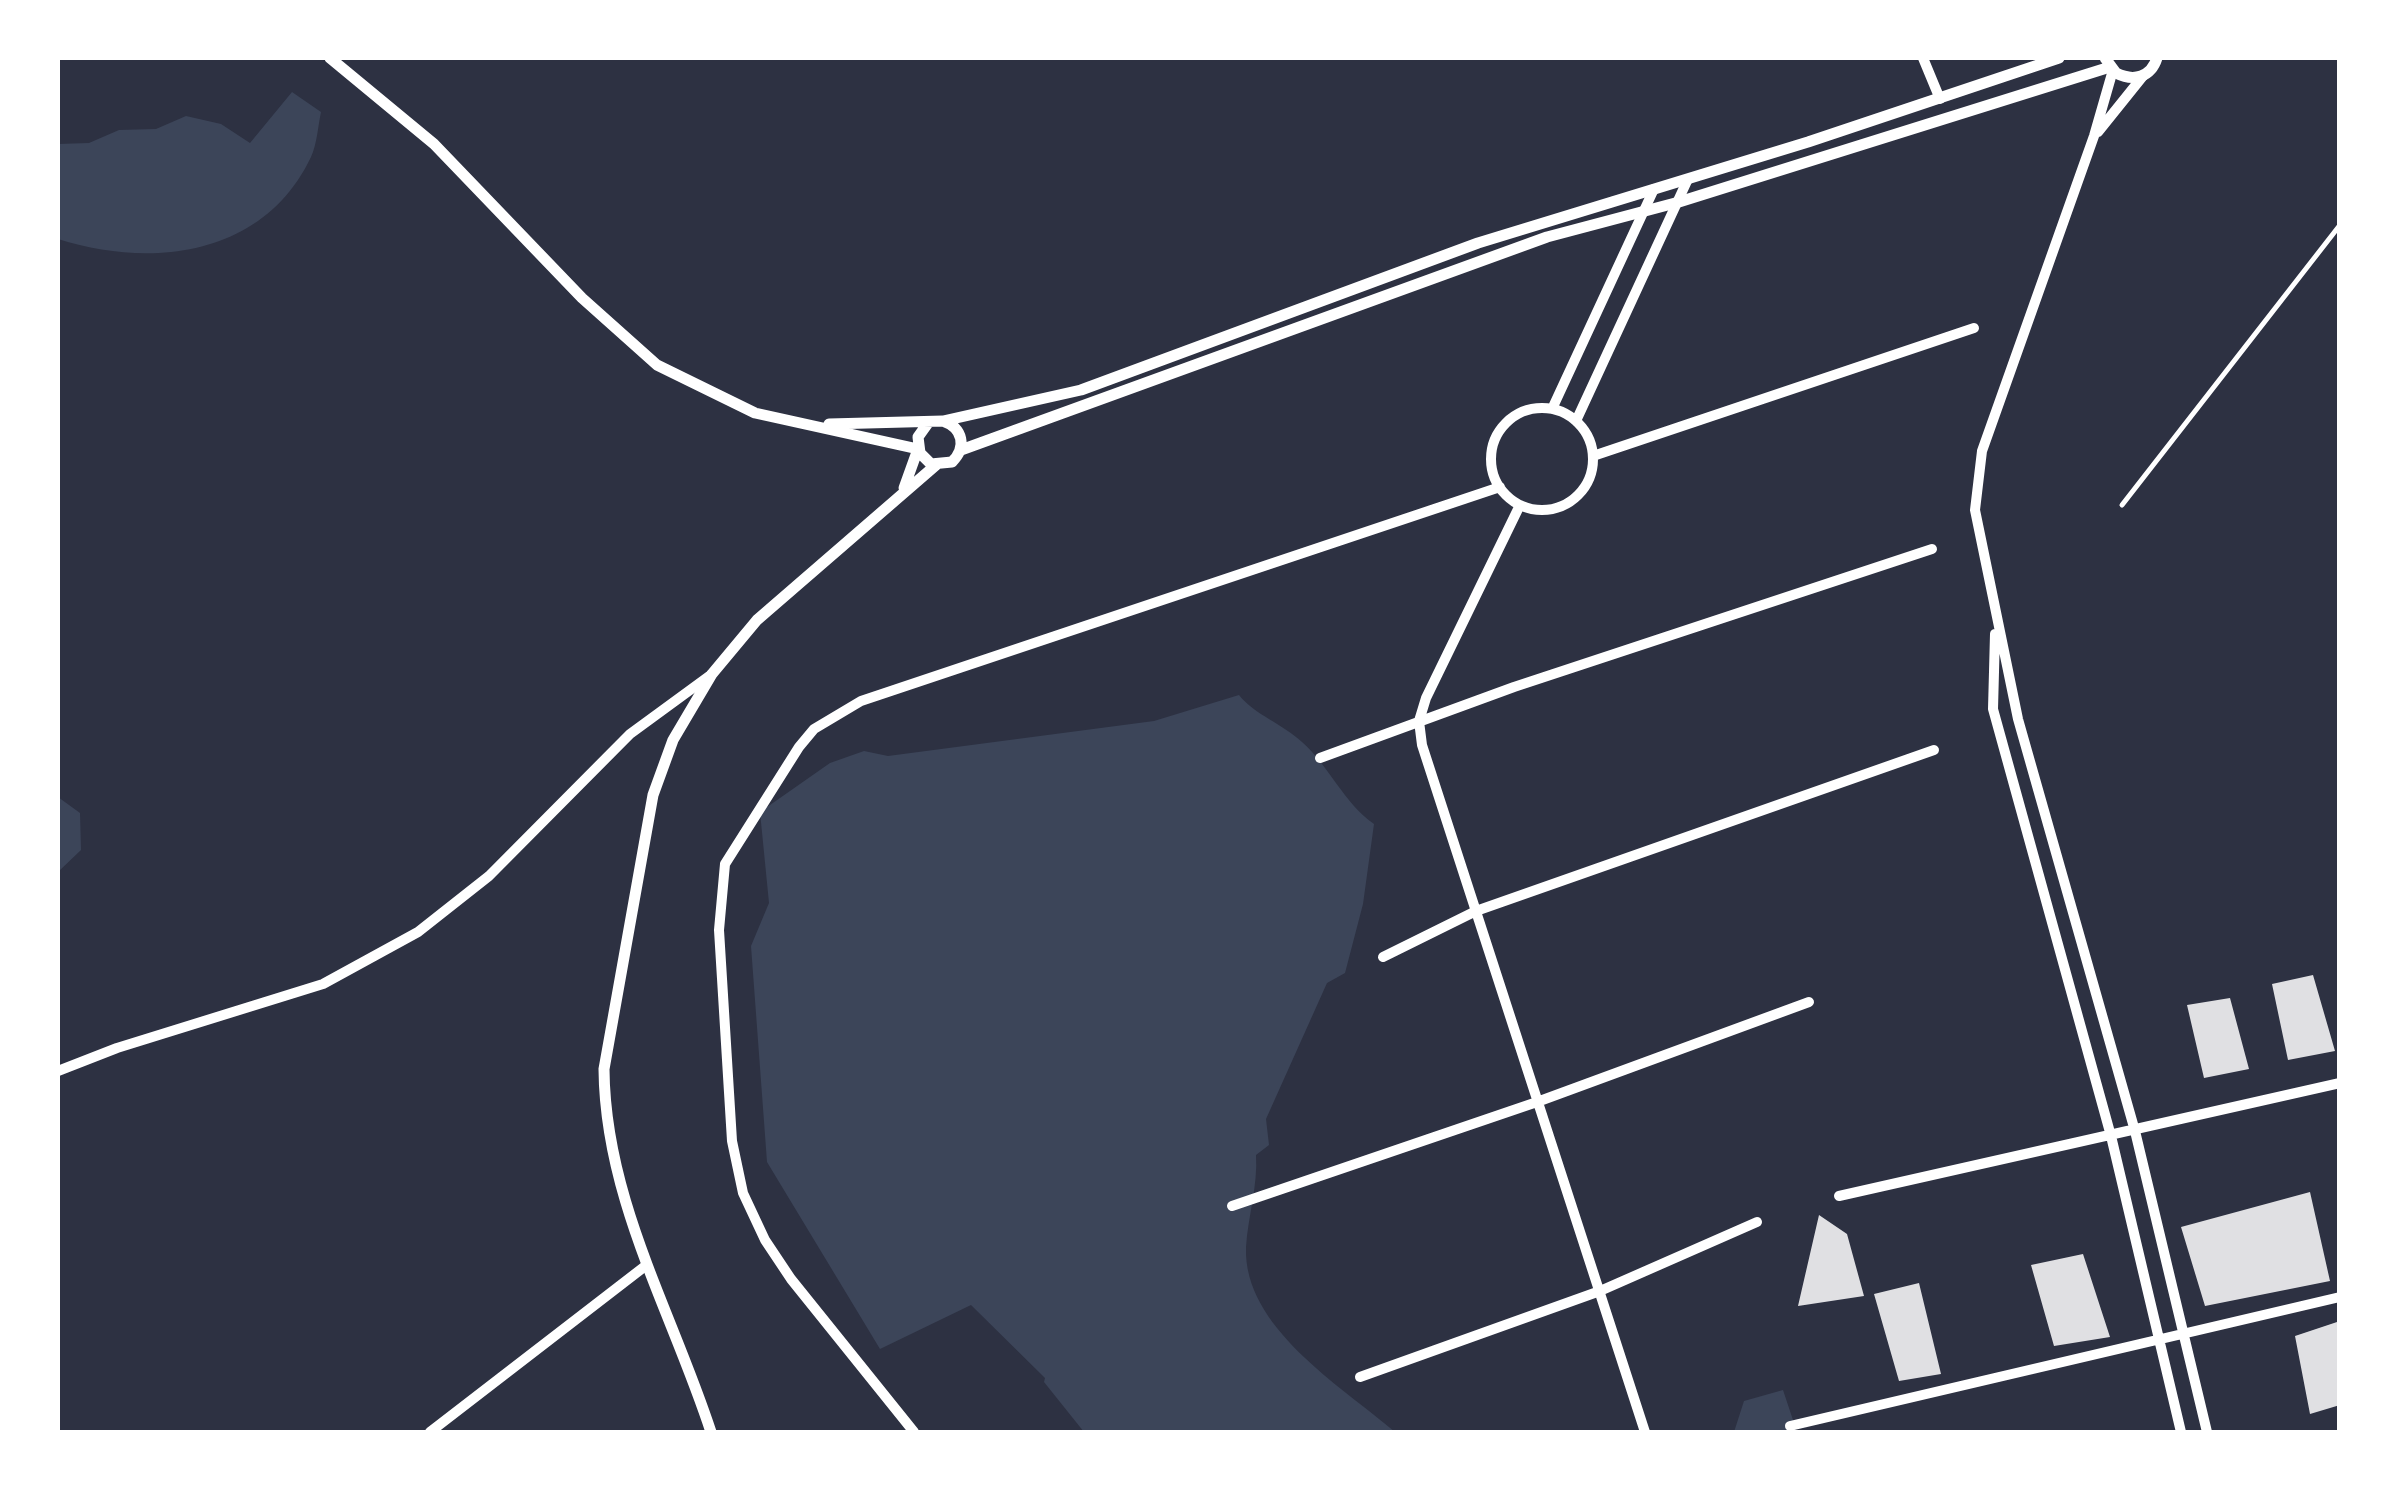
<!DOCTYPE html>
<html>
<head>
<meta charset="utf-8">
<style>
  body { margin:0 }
  #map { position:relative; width:2397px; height:1490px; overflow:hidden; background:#2d3142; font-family:"Open Sans",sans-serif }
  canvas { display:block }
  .frame { position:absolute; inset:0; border:60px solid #fff; pointer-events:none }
</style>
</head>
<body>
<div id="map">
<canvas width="2397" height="1490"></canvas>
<div class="frame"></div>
</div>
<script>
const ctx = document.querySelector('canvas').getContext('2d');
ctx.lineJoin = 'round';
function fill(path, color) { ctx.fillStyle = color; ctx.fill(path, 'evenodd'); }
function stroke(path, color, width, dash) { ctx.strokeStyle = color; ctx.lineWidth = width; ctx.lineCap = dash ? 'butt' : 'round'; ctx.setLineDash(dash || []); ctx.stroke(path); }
fill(new Path2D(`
  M292 92 321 112C318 126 317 144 311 157 264 256 152 269 58 239V144L89 143 119 130 156 129 186 116 221 124 250 143Z
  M1239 695C1255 715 1283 724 1302 742 1330 767 1343 802 1374 824L1363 904 1345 973 1327 983 1266 1119 1269 1145 1256 1155C1258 1186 1248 1216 1246 1247 1243 1327 1340 1385 1395 1432H1084L1044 1382 1045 1378 971 1305 880 1349 767 1162 751 946 769 903 760 812 830 763 864 751 888 756 1154 721Z
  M58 797 80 813 81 850 58 872Z
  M1783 1390 1797 1432H1734L1744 1401Z`), '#3c4559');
fill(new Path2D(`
  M2313 975 2335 1051 2288 1060 2272 984Z
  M2230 998 2249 1069 2204 1078 2187 1005Z
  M2310 1192 2330 1281 2205 1306 2181 1227Z
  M1819 1215 1847 1234 1864 1296 1798 1306Z
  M2083 1254 2110 1337 2054 1346 2031 1265Z
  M1919 1283 1941 1374 1899 1381 1874 1294Z
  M2340 1321V1405L2310 1414 2295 1336Z`), '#e0e0e3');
stroke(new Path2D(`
  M2122 505 2340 225`), '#fff', 5);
stroke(new Path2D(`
  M1923 58 1940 99
  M2113 70 2094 136 1982 451 1975 510 2018 719 2135 1131 2207 1432
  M2098 132 2143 76
  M1491 459a51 51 0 1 1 102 0a51 51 0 1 1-102 0Z
  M1552 409 1654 189
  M1576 421 1688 179
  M1593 456 1974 328
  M1520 505 1426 698 1419 721 1422 745 1645 1432
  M1995 634 1993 709 2111 1136 2181 1432
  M1320 758 1514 687 1932 549
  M1383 957 1476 911 1934 750
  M58 1071 117 1048 323 984 418 932 489 876 630 734 712 674
  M1839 1196 2340 1083
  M1232 1206 1537 1102 1809 1002
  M1360 1377 1600 1291 1757 1222
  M1790 1426 2340 1297
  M430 1432 644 1267
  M914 1432 791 1279 765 1240 743 1193 732 1141 719 930 725 864 799 747 814 729 861 701 1500 487`), '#fff', 10);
stroke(new Path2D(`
  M330 58 434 144 582 298 657 365 755 413 918 449 904 488
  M2105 58 2116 73C2134 82 2151 77 2157 58
  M943 421 1081 390 1478 243 1808 142 2059 58
  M829 424 943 421C963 428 967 447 952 462L931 464 920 453 918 437 928 423
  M961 450 1547 237 1679 202 2110 67
  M711 1432C672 1312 605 1199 604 1069L653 795 673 740 712 674 757 620 936 465`), '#fff', 11);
</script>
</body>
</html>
